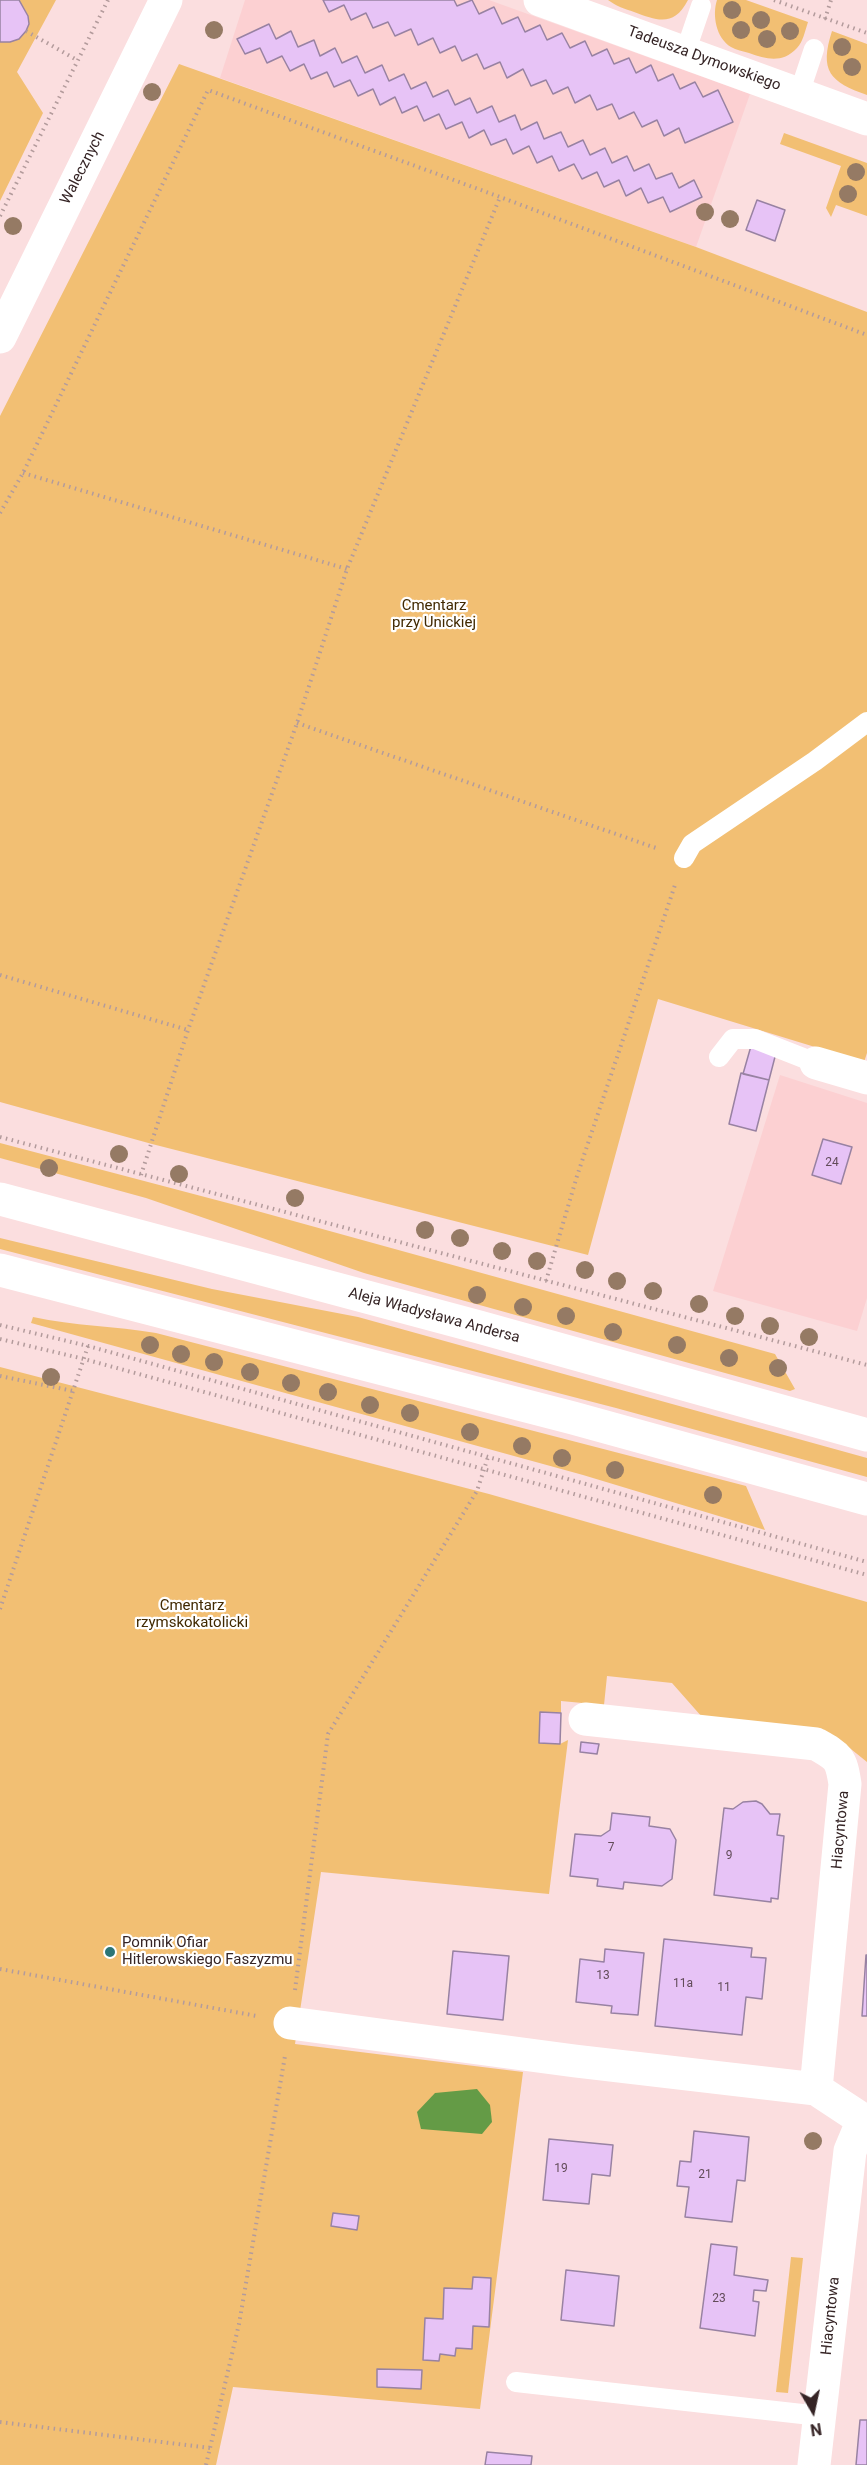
<!DOCTYPE html>
<html>
<head>
<meta charset="utf-8">
<style>
  body { margin:0 }
  #map { position:relative; width:867px; height:2465px; overflow:hidden; background:#fbdedf; font-family:Roboto,sans-serif }
  canvas { display:block }
  .north { position:absolute; left:783px; top:2381px; width:60px; height:60px; -webkit-text-stroke:4px #fff; paint-order:stroke; rotate:171deg; font-size:16px; font-weight:700; line-height:24px; text-align:center; color:#352425 }
  .north::after { content:''; display:block; margin:auto; width:21px; height:27px; background:#352425; clip-path:polygon(50% 0,100% 100%,50% 72%,0 100%) }
</style>
</head>
<body>
<div id="map">
<canvas width="867" height="2465"></canvas>
<div class="north">N</div>
</div>
<script>
const ctx = document.querySelector('canvas').getContext('2d');
ctx.lineJoin = 'round';
function fill(path, color) { ctx.fillStyle = color; ctx.fill(path, 'evenodd'); }
function stroke(path, color, width, dash) { ctx.strokeStyle = color; ctx.lineWidth = width; ctx.lineCap = dash ? 'butt' : 'round'; ctx.setLineDash(dash || []); ctx.stroke(path); }
function write(font, color, halo, rows, align = 'center') {
  ctx.font = font + ' Roboto,sans-serif'; ctx.lineWidth = 4.5; ctx.setLineDash([]); ctx.textBaseline = 'middle'; ctx.strokeStyle = halo; ctx.fillStyle = color; for (const [text, x, y, turn = 0] of rows) {
    ctx.save(); ctx.translate(x, y); ctx.rotate((+turn || 0) * Math.PI / 180); ctx.textAlign = isNaN(turn) ? turn : align; if (halo) ctx.strokeText(text, 0, 0); ctx.fillText(text, 0, 0); ctx.restore();
  }
}
fill(new Path2D(`
  M245 0H489L750 94 696 247 220 78Z
  M780 1075 867 1103V1298L857 1331 713 1291Z`), '#fcd0d2');
fill(new Path2D(`
  M0 0H56L17 72 43 113 0 201Z
  M608 0H688C674 27 658 21 634 12 625 9 616 6 608 0Z
  M717 0H746L808 22C805 31 803 42 797 48 782 64 766 59 749 53 743 51 736 50 731 47 716 38 712 15 717 0Z
  M832 31 867 44V95C830 82 819 71 832 31Z
  M179 64 696 247 867 312V1053L864 1062 658 999 588 1255 152 1144 0 1102V416Z
  M784 133 867 163V216L836 205 831 217 826 208 841 166 780 144Z
  M0 1143 239 1206 775 1354 795 1389 790 1391 364 1273 146 1198 0 1158Z
  M0 1238 212 1289 358 1317 867 1458V1477L616 1408 0 1249Z
  M33 1317C74 1326 115 1326 156 1333L746 1486 765 1530 583 1475 31 1323Z
  M0 1367 489 1494 867 1602V1762L836 1737 702 1717 672 1683 607 1676 604 1705 561 1701V1713L541 1712 560 1744 568 1740 549 1894 321 1872 295 2044 523 2072 480 2409 233 2387 216 2465H0Z
  M791 2257 803 2258 788 2393 776 2392Z`), '#f2bf73');
fill(new Path2D(`
  M477 2089 490 2105 492 2122 482 2134 421 2129 417 2112 435 2093Z`), '#649b46');
const building = new Path2D(`
  M0 0H19L28 16 29 24 26 31 19 39 10 42H0Z
  M323 0H454L457 6 472 0 479 14 494 7 502 24 518 17 525 32 540 25 547 40 562 33 570 48 585 41 592 56 607 49 614 64 629 58 636 73 651 65 658 81 673 74 680 89 695 82 703 97 718 90 733 122 685 143 679 128 664 136 657 120 642 127 634 112 619 119 612 104 597 110 590 95 575 103 568 87 553 94 546 80 531 86 523 69 507 78 500 62 484 69 477 54 462 61 455 46 440 53 433 38 418 45 411 29 395 36 388 22 373 28 366 13 351 20 344 5 329 12Z
  M269 24 276 39 291 31 298 47 314 40 320 56 335 48 342 63 357 56 365 73 382 65 389 81 404 74 411 89 426 82 433 97 448 90 455 105 470 98 477 113 492 106 499 122 515 115 521 130 537 122 544 139 561 132 568 147 583 140 590 155 605 148 612 163 627 156 634 171 649 164 656 179 672 173 679 188 694 180 702 197 670 212 663 197 648 203 641 188 626 196 619 180 604 187 597 172 582 179 574 164 559 171 552 156 537 163 529 146 513 154 506 139 491 145 484 130 469 138 462 122 446 129 439 114 424 121 417 106 402 113 395 97 380 105 373 89 358 96 350 80 334 87 327 72 311 79 304 64 290 71 282 56 267 63 260 48 245 54 237 39Z
  M757 200 785 210 775 241 746 230Z
  M751 1046 776 1053 769 1080 743 1074Z
  M741 1073 769 1080 756 1131 729 1124Z
  M823 1139 852 1147 841 1184 812 1175Z
  M540 1712 561 1713 560 1744 539 1743Z
  M581 1742 599 1744 597 1754 580 1752Z
  M756 1801 762 1804 770 1814H780L777 1835 784 1836 778 1899 771 1898V1902L714 1895 724 1808 733 1809 743 1802Z
  M612 1813 650 1817 649 1826 670 1829 676 1840 672 1879 662 1886 624 1882 623 1889 597 1886 598 1879 570 1876 575 1834 601 1836 610 1830Z
  M664 1939 752 1948 751 1957 766 1958 762 1999 746 1997 742 2035 655 2026Z
  M605 1949 644 1953 638 2015 611 2013 612 2006 576 2002 580 1959 604 1962Z
  M453 1951 509 1956 503 2020 447 2014Z
  M866 1955H867V2016H862Z
  M694 2131 749 2137 745 2181 737 2180 732 2222 685 2217 689 2187 677 2186 680 2161 691 2162Z
  M549 2139 613 2145 610 2176 592 2174 589 2204 543 2200Z
  M333 2213 359 2216 357 2230 331 2226Z
  M711 2244 737 2247 734 2275 768 2280 766 2291 754 2290 753 2301 759 2302 755 2336 700 2328Z
  M566 2270 619 2276 614 2326 561 2320Z
  M473 2277 491 2278 489 2327 473 2326 472 2349 456 2348 455 2356 440 2354 439 2361 423 2360 425 2318 443 2319 444 2288 472 2289Z
  M377 2369 422 2370 421 2389 377 2387Z
  M860 2420H867V2465H856Z
  M487 2452 532 2456 531 2465H485Z`);
fill(building, '#e7c3f6');
stroke(building, '#9882a2', 1.5);
stroke(new Path2D(`
  M774 0 867 33
  M825 19 831 0
  M26 31 77 60
  M0 216 108 0
  M23 473 347 569
  M0 513 23 473 208 90 500 197 867 335
  M297 723 659 849
  M0 975 188 1030
  M0 1137 867 1365
  M141 1175 188 1030 297 723 347 569 500 197
  M546 1281 577 1176 675 885
  M0 1325 88 1346 867 1562
  M0 1339 84 1359 259 1407 867 1575
  M0 1376 73 1391
  M0 1609 88 1346
  M0 1969 257 2016
  M295 1990 328 1734 477 1491 488 1457
  M0 2422 210 2448
  M206 2465 239 2324 285 2056`), '#b39b9c', 4, [1.5, 4.5]);
stroke(new Path2D(`
  M685 53 701 6
  M799 94 814 49
  M684 858 692 844 815 761 867 722
  M719 1057 733 1039H755L816 1063
  M516 2382 820 2416`), '#fff', 20);
stroke(new Path2D(`
  M540 0 867 119
  M816 1063 867 1078
  M585 1719 816 1744C839 1757 841 1758 845 1784L816 2089
  M290 2023 575 2061 816 2089 863 2120 850 2151 814 2465`), '#fff', 33);
stroke(new Path2D(`
  M0 337 166 0
  M0 1199 479 1327 867 1435
  M0 1270 573 1418 867 1499`), '#fff', 33);
ctx.fillStyle = '#957a64';
for (const [x, y] of [
  [732,10],
  [761,20],
  [214,30],
  [741,30],
  [790,31],
  [767,39],
  [842,47],
  [852,67],
  [152,92],
  [856,172],
  [848,194],
  [705,212],
  [730,219],
  [13,226],
  [119,1154],
  [49,1168],
  [179,1174],
  [295,1198],
  [425,1230],
  [460,1238],
  [502,1251],
  [537,1261],
  [585,1270],
  [617,1281],
  [653,1291],
  [477,1295],
  [699,1304],
  [523,1307],
  [566,1316],
  [735,1316],
  [770,1326],
  [613,1332],
  [809,1337],
  [150,1345],
  [677,1345],
  [181,1354],
  [729,1358],
  [214,1362],
  [778,1368],
  [250,1372],
  [51,1377],
  [291,1383],
  [328,1392],
  [370,1405],
  [410,1413],
  [470,1432],
  [522,1446],
  [562,1458],
  [615,1470],
  [713,1495],
  [813,2141]
]) { ctx.beginPath(); ctx.arc(x, y, 9, 0, 2 * Math.PI); ctx.fill(); }
for (const [x, y, r, color] of [
  [110,1952,6,"#2b7576"]
]) { const dot = new Path2D(); dot.arc(x, y, r, 0, 2 * Math.PI); ctx.fillStyle = color; ctx.fill(dot); stroke(dot, '#fff', 2); }
write('12px', '#624c59', null, [
  ["24",832,1163],
  ["7",611,1848],
  ["9",729,1856],
  ["13",603,1976],
  ["11a",683,1984],
  ["11",724,1988],
  ["19",561,2169],
  ["21",705,2175],
  ["23",719,2299]
]);
write('15px', '#352425', '#fff', [
  ["Tadeusza Dymowskiego",704,59,20],
  ["Walecznych",83,168,-63],
  ["Aleja Władysława Andersa",434,1316,15],
  ["Hiacyntowa",841,1830,-85],
  ["Hiacyntowa",831,2316,-84]
]);
write('15px', '#412900', '#fff', [
  ["Cmentarz",434,606],
  ["przy Unickiej",434,623],
  ["Cmentarz",192,1606],
  ["rzymskokatolicki",192,1623]
]);
write('15px', '#352425', '#fff', [
  ["Pomnik Ofiar",122,1943],
  ["Hitlerowskiego Faszyzmu",122,1960]
], 'left');
</script>
</body>
</html>
